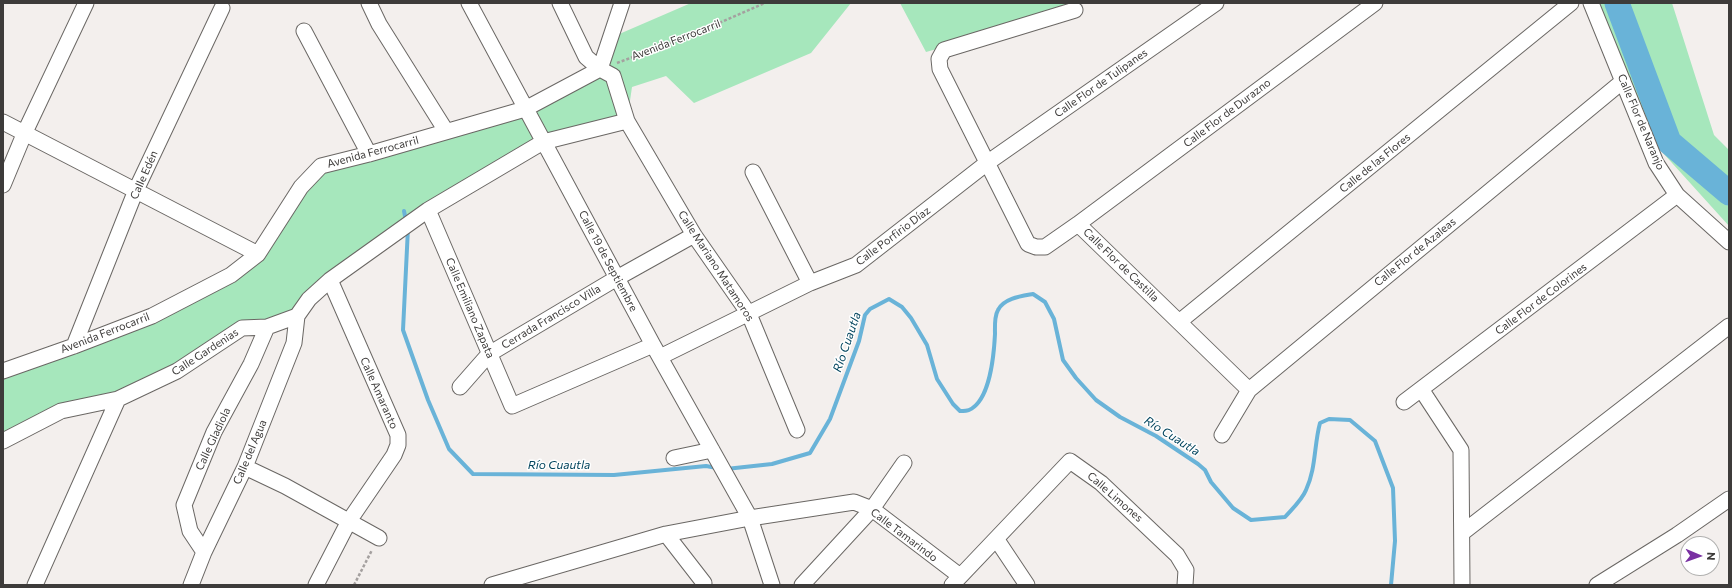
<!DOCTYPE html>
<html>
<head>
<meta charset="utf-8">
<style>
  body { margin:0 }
  #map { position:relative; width:1732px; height:588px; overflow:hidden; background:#f3efed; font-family:Commissioner,sans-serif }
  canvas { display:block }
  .frame { position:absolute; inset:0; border:4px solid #3d3b3a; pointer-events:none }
  .north { position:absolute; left:1680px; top:536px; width:40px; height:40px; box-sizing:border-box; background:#fff; border:1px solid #b1b1b0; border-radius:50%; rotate:92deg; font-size:11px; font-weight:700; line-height:16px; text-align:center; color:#3d3b3a }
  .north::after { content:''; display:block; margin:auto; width:14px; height:18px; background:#7930a2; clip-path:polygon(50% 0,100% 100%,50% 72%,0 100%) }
</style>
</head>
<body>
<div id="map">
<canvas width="1732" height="588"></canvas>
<div class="frame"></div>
<div class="north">N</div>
</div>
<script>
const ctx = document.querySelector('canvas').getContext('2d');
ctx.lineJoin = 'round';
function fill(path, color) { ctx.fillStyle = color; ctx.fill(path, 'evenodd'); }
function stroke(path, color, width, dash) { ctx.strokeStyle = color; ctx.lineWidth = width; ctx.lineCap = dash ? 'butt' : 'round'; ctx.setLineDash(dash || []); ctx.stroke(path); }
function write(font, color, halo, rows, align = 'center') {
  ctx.font = font + ' Commissioner,sans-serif'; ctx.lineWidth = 3; ctx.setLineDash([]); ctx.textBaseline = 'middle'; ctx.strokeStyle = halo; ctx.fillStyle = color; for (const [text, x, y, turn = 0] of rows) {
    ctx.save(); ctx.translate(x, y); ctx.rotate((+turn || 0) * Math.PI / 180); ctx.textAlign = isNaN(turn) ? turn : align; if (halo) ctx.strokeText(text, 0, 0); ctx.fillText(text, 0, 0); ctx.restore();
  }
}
fill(new Path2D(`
  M691 3H851L811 53 694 103 666 76 632 87 627 121 543 142 428 210 297 316 242 328 177 371 61 411 3 441V371L231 275 321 166 525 109 600 69 610 38Z
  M900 3H1068L1075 10 926 52Z
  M1596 3H1672L1714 135 1729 150V226L1644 132Z`), '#a6e7bc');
stroke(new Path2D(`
  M404 211 406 221
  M408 228 403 330 428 400 449 449 473 474 614 475 706 466 717 468
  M726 469 772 464 810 453 830 419 859 341 865 315 870 309 889 299 902 307 911 318 927 345 937 379 953 404 960 411C962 411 967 411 969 410 990 401 994 354 995 334 995 327 994 317 998 310 1004 298 1022 296 1033 294L1045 302 1054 319 1063 360 1076 378 1096 400 1120 417 1156 436 1198 464 1205 470 1211 482 1233 508 1251 520 1285 517C1292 509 1302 500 1306 490 1316 469 1314 445 1320 423L1329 419 1350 420 1375 441 1393 488 1395 541 1391 585`), '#69b3d8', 4);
stroke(new Path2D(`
  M1617 3 1669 142 1729 193`), '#69b3d8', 25);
const minor = new Path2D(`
  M369 3 379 24 446 131
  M469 3 653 345 750 518 772 585
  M560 3 586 57 600 69 613 76 627 121 694 235 749 314 797 430
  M1591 3 1656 163 1677 195 1729 242
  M1075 10 944 50 939 59 940 69 1028 244 1036 247H1045L1078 224 1375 3
  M304 31 369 154
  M600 69 622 3
  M3 122 258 254
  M753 172 810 283
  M3 185 25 132 86 3
  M428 210 512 406 653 345
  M1078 224 1249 390
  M1179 322 1571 3
  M74 346 136 190 222 8
  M660 357 810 283 856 265 987 163 1216 3
  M3 371 74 346 152 316 231 275 258 254 301 187 321 166 369 154 525 109 600 69
  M460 387 489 354 617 278 694 235
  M1421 389 1461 450 1462 585
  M1404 402 1677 195
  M1222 435 1249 390 1623 81
  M3 441 61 411 118 399 177 371 242 328 267 327 297 316 309 299 330 280 428 210 543 142 627 121
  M674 458 712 450
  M245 467 285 486 379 538
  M1462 533 1729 326
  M666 534 704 583
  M997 540 1027 585
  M204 552 190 531 184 505 214 432 251 364 267 327
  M35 585 118 399
  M191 585 204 552 245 467 294 343 297 316
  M316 585 349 521 394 455 398 445V435L330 280
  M492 585 666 534 750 518 854 502 872 509 960 576
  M802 585 872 509 904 463
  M952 585 1070 461 1101 483 1177 555 1186 570 1185 585
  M1597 585 1677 535 1729 499`);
stroke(minor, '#6a6764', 17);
stroke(new Path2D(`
  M617 63 694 34 765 3
  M354 585 372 550`), '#a4a09f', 2.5, [3, 2]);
stroke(minor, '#fff', 15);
write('11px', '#3d3b3a', '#fff', [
  ["Avenida Ferrocarril",676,40,-21],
  ["Calle Flor de Tulipanes",1101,83,-35],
  ["Calle Flor de Durazno",1227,113,-37],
  ["Calle Flor de Naranjo",1641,122,67],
  ["Avenida Ferrocarril",373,152,-15],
  ["Calle de las Flores",1375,163,-39],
  ["Calle Edén",144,175,-66],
  ["Calle Porfirio Díaz",893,236,-37],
  ["Calle Flor de Azaleas",1415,252,-39],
  ["Calle 19 de Septiembre",608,261,62],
  ["Calle Flor de Castilla",1121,265,44],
  ["Calle Mariano Matamoros",716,266,57],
  ["Calle Flor de Colorines",1541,299,-37],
  ["Calle Emiliano Zapata",470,308,67],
  ["Cerrada Francisco Villa",551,317,-31],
  ["Avenida Ferrocarril",105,333,-21],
  ["Calle Gardenias",205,352,-33],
  ["Calle Amaranto",379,393,66],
  ["Calle Gladiola",213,439,-65],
  ["Calle del Agua",250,452,-67],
  ["Calle Limones",1115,497,41],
  ["Calle Tamarindo",904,535,37]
]);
write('italic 12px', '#03455e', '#fff', [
  ["Río Cuautla",847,342,-71],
  ["Río Cuautla",1172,436,32],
  ["Río Cuautla",559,465]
]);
</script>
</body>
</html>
